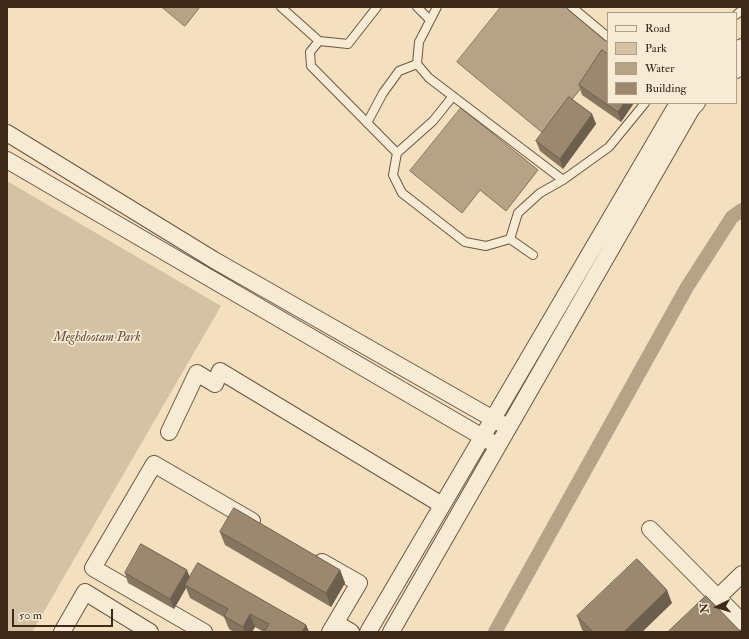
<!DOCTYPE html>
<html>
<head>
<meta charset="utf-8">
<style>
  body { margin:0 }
  #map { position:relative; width:749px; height:639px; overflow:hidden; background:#f4e0bf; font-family:"IM FELL Double Pica",serif }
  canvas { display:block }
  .frame { position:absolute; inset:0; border:8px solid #3d2918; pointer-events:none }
  .legend { position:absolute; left:607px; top:12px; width:130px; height:92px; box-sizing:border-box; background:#f8ebd5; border:1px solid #ad9d89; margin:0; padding:5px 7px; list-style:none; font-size:12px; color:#3d2918 }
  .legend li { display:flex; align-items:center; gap:8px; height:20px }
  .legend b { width:20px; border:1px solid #ad9d89 }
  .north { position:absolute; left:697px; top:587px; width:40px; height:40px; -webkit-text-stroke:3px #f8ebd5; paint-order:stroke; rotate:265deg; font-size:11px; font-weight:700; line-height:16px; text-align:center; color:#3d2918 }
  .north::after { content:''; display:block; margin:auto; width:14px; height:18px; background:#3d2918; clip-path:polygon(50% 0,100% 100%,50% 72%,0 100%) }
  .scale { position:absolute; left:12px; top:609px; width:101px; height:18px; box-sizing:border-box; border:2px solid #3d2918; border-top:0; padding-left:5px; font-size:12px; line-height:14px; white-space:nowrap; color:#3d2918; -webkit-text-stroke:3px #f8ebd5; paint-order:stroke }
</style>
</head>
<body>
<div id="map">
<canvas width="749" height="639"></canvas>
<div class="frame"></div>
<ul class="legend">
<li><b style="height:5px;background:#f8ebd5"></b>Road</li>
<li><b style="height:11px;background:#d5c1a3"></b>Park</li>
<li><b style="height:11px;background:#b6a286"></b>Water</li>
<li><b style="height:11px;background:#9c886f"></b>Building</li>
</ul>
<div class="north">N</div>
<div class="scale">50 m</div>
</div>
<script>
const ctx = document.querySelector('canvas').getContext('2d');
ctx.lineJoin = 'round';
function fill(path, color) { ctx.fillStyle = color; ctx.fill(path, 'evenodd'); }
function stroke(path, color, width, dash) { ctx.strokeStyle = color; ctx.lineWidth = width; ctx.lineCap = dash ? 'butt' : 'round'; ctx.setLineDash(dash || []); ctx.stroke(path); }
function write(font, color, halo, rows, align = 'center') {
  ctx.font = font + ' "IM FELL Double Pica",serif'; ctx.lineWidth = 3.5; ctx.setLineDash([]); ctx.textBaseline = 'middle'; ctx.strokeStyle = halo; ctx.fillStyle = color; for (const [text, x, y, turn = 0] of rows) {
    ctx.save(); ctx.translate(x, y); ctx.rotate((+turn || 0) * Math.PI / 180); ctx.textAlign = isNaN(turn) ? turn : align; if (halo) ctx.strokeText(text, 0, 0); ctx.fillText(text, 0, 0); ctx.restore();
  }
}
fill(new Path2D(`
  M7 181 221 306 32 632H7Z`), '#d5c1a3');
const water = new Path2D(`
  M162 7H200L185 26Z
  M501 7H567L608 40V55L544 134 457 62Z
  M461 108 538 170 506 211 480 190 462 213 410 171Z`);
fill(water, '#b6a286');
stroke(water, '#86725a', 1);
stroke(new Path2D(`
  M495 632 687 287 732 217 742 210`), '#b6a286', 14);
const lane = new Path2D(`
  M281 7 319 41 310 52 311 66 397 153 393 175 402 193 465 242 486 246 510 239 533 255
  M417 7 430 20
  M437 7 419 42 417 64 429 78 563 180
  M572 7 608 37
  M736 15 742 10
  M319 41 348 44 377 7
  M367 123 383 93 399 71 417 64
  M397 153 433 121 453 96
  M510 239 518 213 540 193 563 180 609 147 645 103`);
const street = new Path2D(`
  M736 52 742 47
  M736 70 742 65
  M7 133 214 260 502 424
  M7 160 491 442
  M169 432 197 373 215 384 220 371 442 505
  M650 529 742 622
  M322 562 359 583 330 632
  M336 623 351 632
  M62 632 85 592 150 632
  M204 632 93 568 154 464 252 521
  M368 632 678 103
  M391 632 692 108 697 103
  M682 632 742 574`);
stroke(lane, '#6b5742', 10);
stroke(street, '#6b5742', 18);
stroke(lane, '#f8ebd5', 8);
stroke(street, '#f8ebd5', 16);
fill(new Path2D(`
  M579 85 608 103H634L621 122 582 95Z
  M592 114 596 124 563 169 540 151 536 141Z
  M220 532 340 570 345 583 331 607 225 545Z
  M125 573 190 577 306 625 309 632H264L255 627 252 632H234L229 629 224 617 190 598 186 588 174 609 128 583Z
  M672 603 642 632H585L582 630 577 616Z`), '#86755f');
fill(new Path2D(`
  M624 103H634L621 122 618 112Z
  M592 114 596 124 563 169 560 159Z
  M187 570 191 580 185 585 186 588 174 609 170 599Z
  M340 570 345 583 331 607 326 593Z
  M667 590 672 603 642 632H624Z
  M250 614 255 627 252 632H245L243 627Z
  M306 625 309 632H302Z`), '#6d5f4e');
const building = new Path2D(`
  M602 50 608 54V103H624L618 112 579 85Z
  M569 97 592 114 560 159 536 141Z
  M234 508 340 570 326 593 220 532Z
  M141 544 187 570 170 599 125 573Z
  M637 559 667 590 624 632H593L577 616Z
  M198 563 306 625 302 632H264L269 624 250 614 243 627 224 616 228 609 185 585Z
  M706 596 741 632H668Z`);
fill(building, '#9c886f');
stroke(building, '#6d5f4e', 1);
write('italic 13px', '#634f3b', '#f8ebd5', [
  ["Meghdootam Park",97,338]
]);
</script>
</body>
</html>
